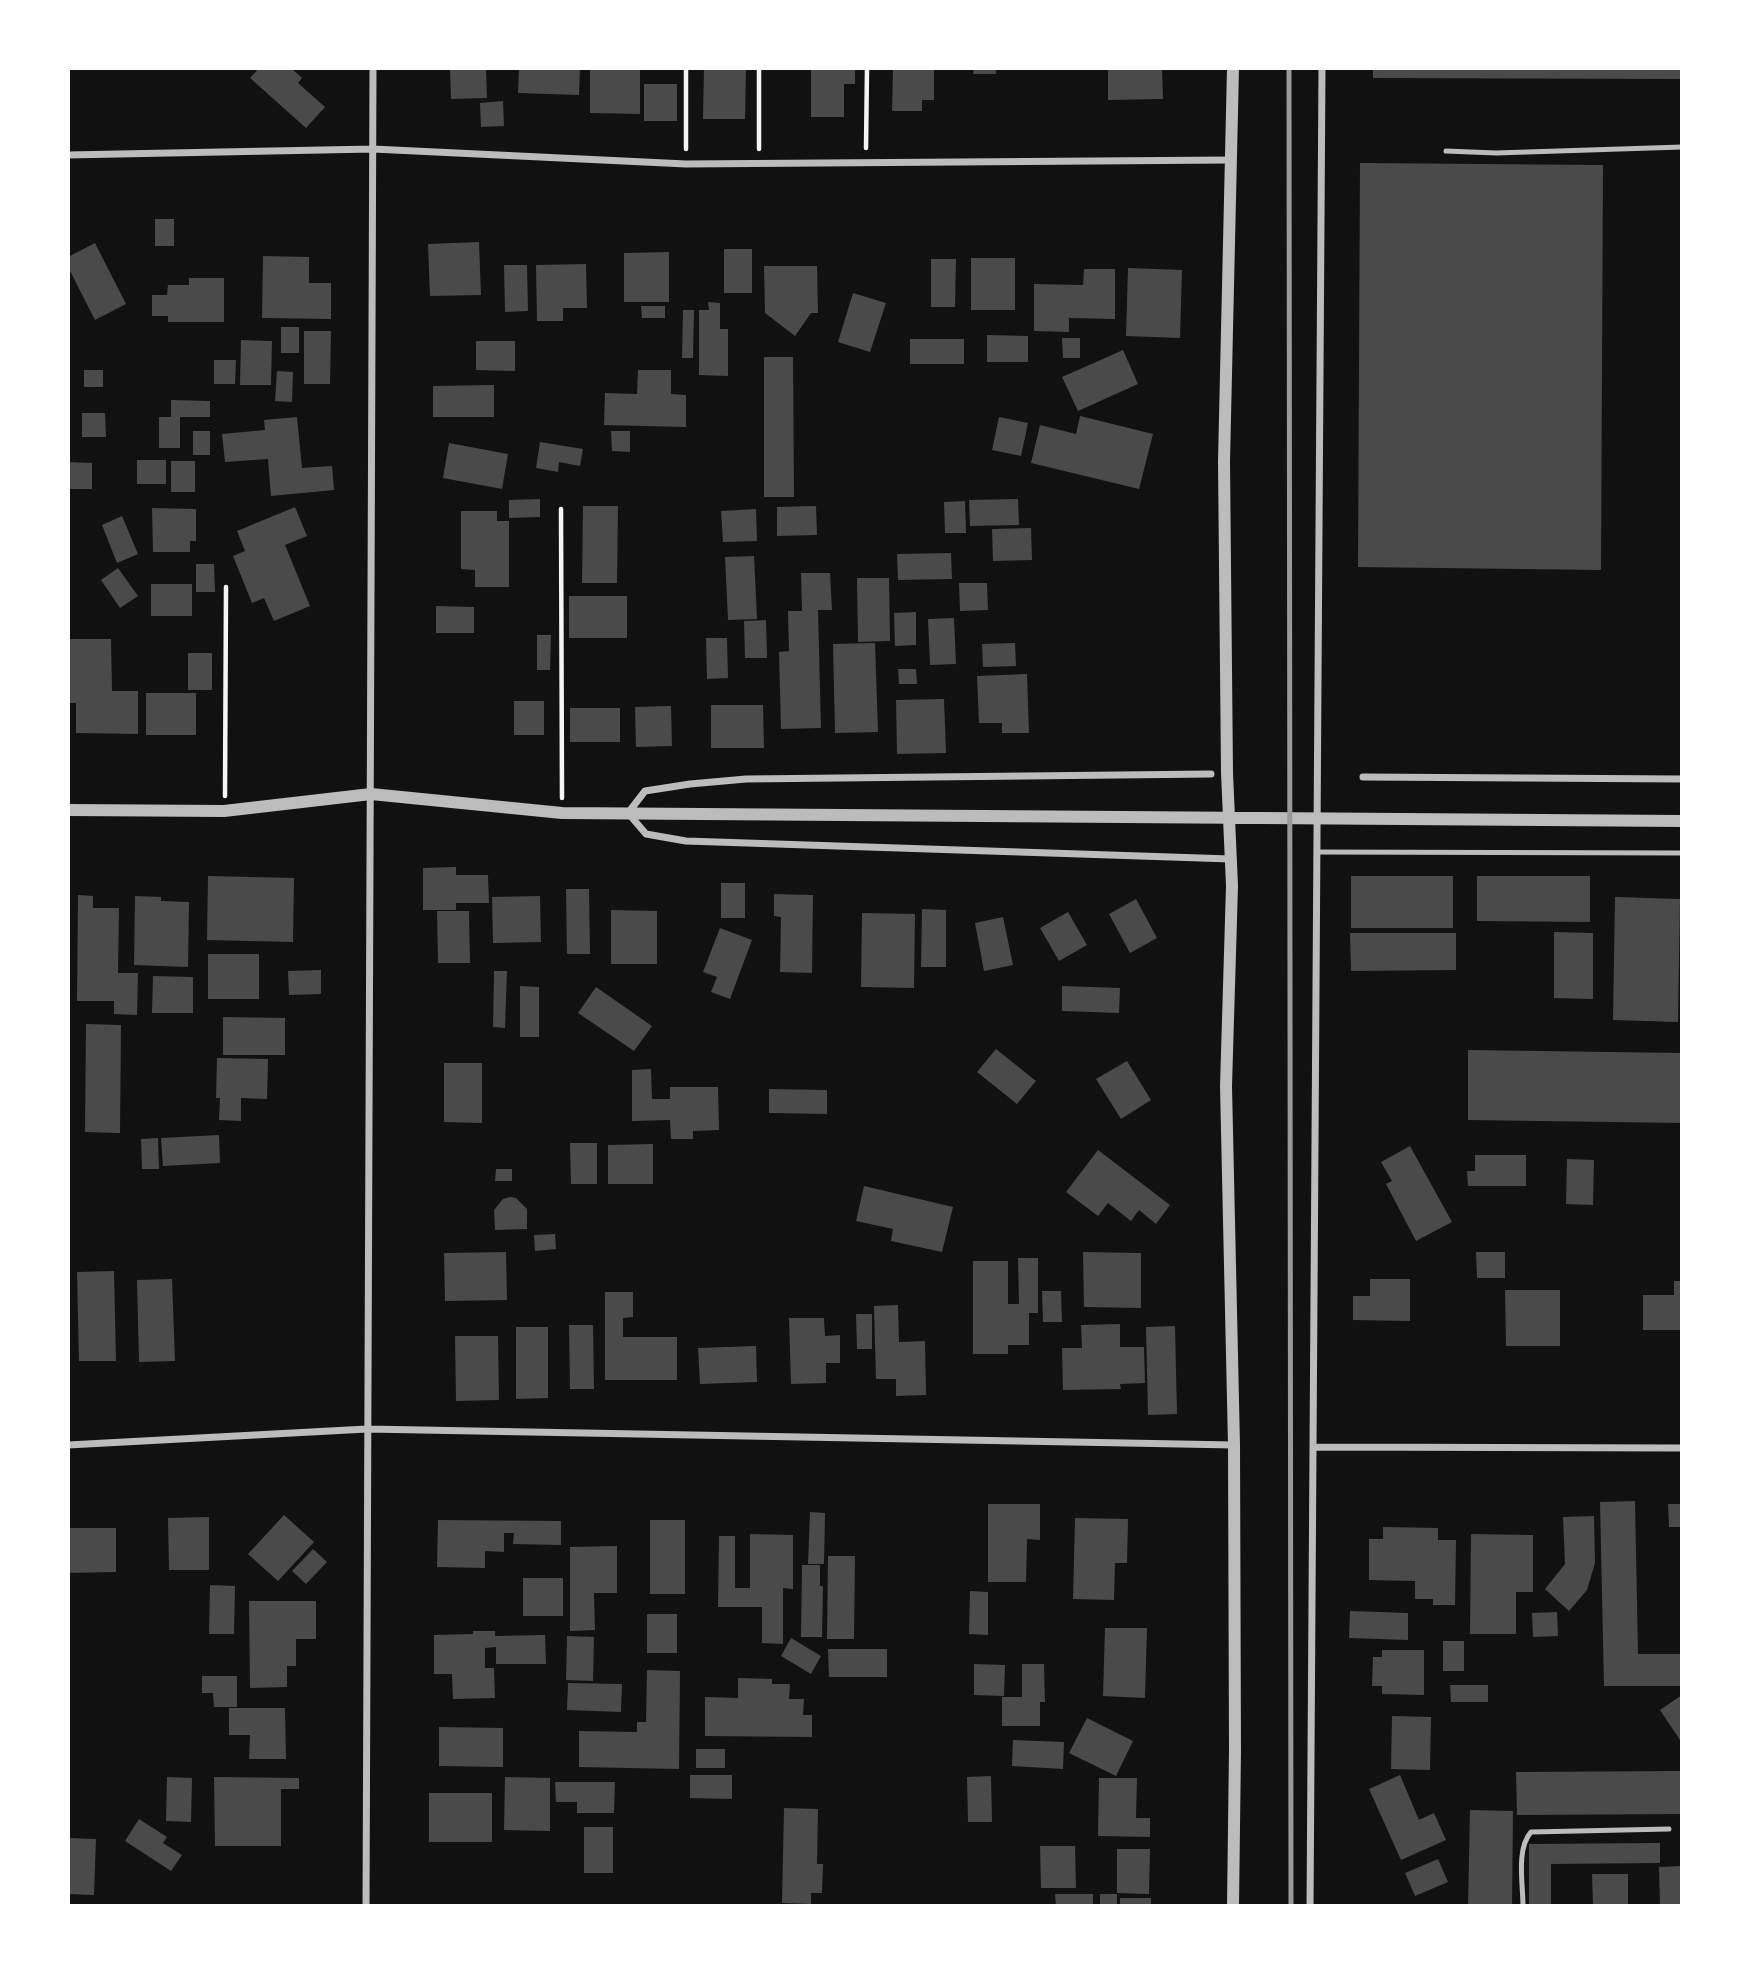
<!DOCTYPE html>
<html>
<head>
<meta charset="utf-8">
<style>
  body { margin:0 }
  #map { position:relative; width:1750px; height:1974px; overflow:hidden; background:#111; font-family:"Zilla Slab",serif }
  canvas { display:block }
  .frame { position:absolute; inset:0; border:70px solid #fff; pointer-events:none }
</style>
</head>
<body>
<div id="map">
<canvas width="1750" height="1974"></canvas>
<div class="frame"></div>
</div>
<script>
const ctx = document.querySelector('canvas').getContext('2d');
ctx.lineJoin = 'round';
function fill(path, color) { ctx.fillStyle = color; ctx.fill(path, 'evenodd'); }
function stroke(path, color, width, dash) { ctx.strokeStyle = color; ctx.lineWidth = width; ctx.lineCap = dash ? 'butt' : 'round'; ctx.setLineDash(dash || []); ctx.stroke(path); }
fill(new Path2D(`
  M259 68H291L302 78 298 83 325 107 306 128 250 78Z
  M450 68H486L487 98 451 99Z
  M519 68H580L579 95 518 93Z
  M590 68H640V114L590 113Z
  M704 68H746L745 119H703Z
  M811 68H855V84H844V117H811Z
  M893 68H934V100H922V111H892Z
  M974 68H996V74H973Z
  M1108 68H1162L1163 99 1108 100Z
  M1373 68H1682V79L1373 78Z
  M644 84H677V121H644Z
  M503 101 504 126 481 127 480 103Z
  M1360 163 1603 165 1601 570 1358 567Z
  M155 219H174V246H155Z
  M479 242 481 295 430 296 428 244Z
  M95 243 126 304 95 320 68 267V257Z
  M724 249H752V293H724Z
  M669 252V302H624V253Z
  M263 256 309 257V283H331V319L262 318Z
  M971 258H1015V310H971Z
  M931 259H956L955 307H931Z
  M586 264 587 308H563V321H537L536 265Z
  M504 265H527L528 311 505 312Z
  M764 266H817L818 313H811L795 336 765 313Z
  M1128 268 1182 270 1180 338 1126 336Z
  M1084 269H1115V319L1069 318V332L1034 331V284L1083 285Z
  M189 278H224V322H168V316H152V295H167L168 285H189Z
  M853 293 886 303 870 352 838 342Z
  M708 302 720 303V329H728V376L699 375V310H709Z
  M641 306H665V318H642Z
  M683 310H694L693 358H682Z
  M281 327H299V353H281Z
  M304 331H331L330 384H304Z
  M987 335 1028 336V362H987Z
  M1062 338H1080V358H1063Z
  M910 339H964V364H910Z
  M241 340 272 341 271 385H240Z
  M476 341H515V371L476 370Z
  M1123 350 1138 384 1078 411 1062 377Z
  M764 357H793L794 497H764Z
  M214 360H236L235 384H214Z
  M84 370H103V387H84Z
  M638 370H671V394L686 395V427L604 425 605 393 637 394Z
  M277 371 293 372 292 402 275 401Z
  M494 385V417H433V386Z
  M171 400 210 401V417H180V448H159V417H171Z
  M82 413H105L106 437H82Z
  M1080 416 1153 434 1139 489 1031 463 1040 425 1076 434Z
  M297 417 302 468 332 466 334 490 271 496 268 459 225 462 222 434 265 430 264 420Z
  M999 417 1028 423 1021 456 992 450Z
  M193 431H210V455H193Z
  M611 431H630V452L612 451Z
  M540 442 583 449 580 466 559 462 558 472 536 468Z
  M449 443 508 454 502 489 443 478Z
  M137 460H166V484H137Z
  M171 461H195V492H171Z
  M68 462 92 463V489H68Z
  M540 499V517L509 518V500Z
  M1018 499 1019 525 970 526 969 500Z
  M965 501 966 533H945L944 502Z
  M583 506H618L617 583H582Z
  M816 506 817 535 777 536V507Z
  M295 507 307 536 285 545 310 606 274 621 264 598 252 603 233 556 245 551 237 531Z
  M152 508 196 509V541H190V552H153Z
  M756 509 757 541 723 542 721 511Z
  M461 511H497V521H509V587H475V570L461 569Z
  M122 516 138 554 117 563 102 525Z
  M1031 528 1032 560 993 561 992 529Z
  M951 553 952 579 898 580 897 554Z
  M754 556 757 619 728 620 725 557Z
  M196 564H214L215 592H196Z
  M118 568 138 596 120 608 101 580Z
  M801 573H830L832 610H818L821 728 781 729 779 652 789 651 788 611H802Z
  M857 578H889L890 641 858 642Z
  M959 583H987L988 610 960 611Z
  M151 584H192V616H151Z
  M569 596H627V638H569Z
  M436 606 474 607V633H436Z
  M916 612V645L895 646 894 613Z
  M954 618 956 664 930 665 928 619Z
  M766 620 767 658H745L744 621Z
  M537 635H551L550 670H537Z
  M706 638H727L728 678 707 679Z
  M68 639H111L112 691H138V734L76 733V703H68Z
  M875 643 878 732 835 733 833 644Z
  M1015 643 1016 666 983 667 982 644Z
  M188 653H212V690H188Z
  M898 669H916L917 684H899Z
  M1027 674 1029 733H1002V723H979L977 676Z
  M146 693H196V735H146Z
  M944 699 946 753 897 754 896 700Z
  M514 701H544V735H514Z
  M711 705H763L764 748H711Z
  M671 706 672 746 636 747 635 707Z
  M570 708H620V742H570Z
  M456 867V875H488L489 903H456V910H423V868Z
  M208 876 294 878 293 942 207 940Z
  M1351 876H1453V928H1351Z
  M1477 876H1590V922L1477 921Z
  M721 883H745V918H721Z
  M566 889H589L590 954H567Z
  M774 894 813 895 812 973 780 972 781 917 774 916Z
  M78 895 93 896V908H119L118 973H138L137 1015 114 1014V1001H77Z
  M135 896 161 897V901L189 902 188 967 134 965Z
  M540 896 541 942 493 943 492 897Z
  M1615 897 1680 899 1678 1022 1613 1020Z
  M1136 899 1157 938 1130 953 1109 914Z
  M922 909 946 910V967H921Z
  M611 910 657 911V964H611Z
  M437 911H469L470 963H438Z
  M1068 912 1087 945 1059 961 1040 928Z
  M862 913 915 914 914 988 861 987Z
  M1003 917 1013 965 984 971 975 923Z
  M720 928 752 940 730 999 711 992 717 977 703 972Z
  M1554 932 1593 933V999L1554 998Z
  M1350 933H1456V970L1351 971Z
  M208 954H259V999H208Z
  M321 970V994L289 995 288 971Z
  M494 971H507L505 1028 493 1027Z
  M153 976 193 977V1013H152Z
  M520 986 539 987V1037H520Z
  M1062 986 1120 988 1119 1013 1062 1011Z
  M596 987 652 1026 634 1051 578 1013Z
  M223 1017 285 1018V1055H223Z
  M86 1024 121 1025 120 1133 85 1132Z
  M996 1049 1036 1081 1017 1104 977 1072Z
  M1468 1050 1682 1053V1123L1468 1120Z
  M217 1058 268 1059 267 1099 241 1098V1121L219 1120 220 1098H216Z
  M1127 1061 1151 1100 1121 1119 1096 1079Z
  M444 1063H482V1123L444 1122Z
  M651 1069 652 1099H670V1087H718L719 1130 693 1131V1139H671L670 1120 632 1121V1070Z
  M769 1089 827 1090V1114L769 1113Z
  M219 1135 220 1163 163 1166 161 1138Z
  M158 1138 159 1169H142L141 1139Z
  M570 1143H597V1184H571Z
  M653 1144V1184H608V1145Z
  M1410 1146 1452 1222 1416 1241 1386 1184 1392 1181 1381 1162Z
  M1098 1150 1170 1205 1156 1224 1139 1210 1131 1221 1108 1203 1098 1216 1066 1192Z
  M1475 1155H1526V1186H1468L1467 1171H1475Z
  M1567 1159 1594 1160 1593 1205 1566 1204Z
  M496 1169H512V1181H495Z
  M864 1186 953 1207 942 1252 891 1241 893 1229 856 1221Z
  M510 1197 516 1198 527 1209V1229L495 1230 494 1210 503 1199Z
  M555 1234 556 1249 535 1251 534 1235Z
  M506 1252 507 1300 445 1301 444 1253Z
  M1083 1252 1141 1253V1308L1084 1307Z
  M1476 1252H1505V1278H1477Z
  M1018 1258H1038V1313H1029V1345H1008V1354H973V1261H1008V1304H1019Z
  M114 1271 116 1361H79L77 1272Z
  M172 1279 175 1361 139 1362 137 1280Z
  M1370 1279H1410V1321L1353 1320V1296H1370Z
  M1674 1281H1682V1330H1643V1295H1674Z
  M1505 1290H1560V1346H1506Z
  M1042 1291H1061L1062 1322H1043Z
  M605 1292H633V1317L623 1318V1337H677V1380H605Z
  M898 1305 899 1342 925 1341 926 1395 896 1396V1379H876L874 1306Z
  M856 1314H872V1349H857Z
  M789 1318H824L825 1336 840 1335V1363H826V1383L791 1384Z
  M1120 1324V1347H1144L1145 1383 1120 1384 1121 1389 1063 1390 1062 1348H1082L1081 1325Z
  M569 1325H593L594 1389H570Z
  M1175 1326 1177 1414 1148 1415 1146 1327Z
  M516 1327H548V1398L516 1399Z
  M455 1336H498L499 1400 456 1401Z
  M756 1346 757 1382 700 1384 698 1348Z
  M1635 1501 1638 1654H1682V1686H1604L1600 1502Z
  M988 1504H1040V1540L1027 1539 1026 1582H988Z
  M1668 1504H1682V1527H1669Z
  M810 1512 825 1513 824 1564H808Z
  M284 1515 314 1542 278 1581 248 1554Z
  M1594 1516 1595 1563 1587 1590 1569 1611 1545 1589 1565 1564 1563 1517Z
  M209 1517V1570H169L168 1518Z
  M1075 1518 1128 1519 1127 1563H1115L1114 1600 1073 1599Z
  M438 1520 561 1521V1545L513 1544 514 1533H504V1552L485 1551V1568L437 1567Z
  M650 1520H685V1594H650Z
  M1383 1527 1438 1528V1540H1456L1455 1605H1433V1599H1415V1581L1369 1580V1539H1383Z
  M68 1528H116V1572L68 1573Z
  M750 1534 793 1535V1589L783 1588V1644L762 1643V1607H718L719 1536H735V1588H750Z
  M1471 1534 1533 1535V1592H1516V1634H1470Z
  M617 1546V1593H594L595 1630 570 1631V1547Z
  M313 1549 327 1562 306 1584 292 1571Z
  M828 1556H855L854 1639H827Z
  M802 1565H820V1586H823L822 1637H801Z
  M523 1578H563V1616H523Z
  M210 1585 235 1586 234 1634H209Z
  M970 1591 988 1592V1635L969 1634Z
  M249 1601H316V1639H296V1666H287V1687L250 1688Z
  M1350 1611 1408 1613V1640L1349 1638Z
  M1557 1612 1558 1636 1533 1637 1532 1613Z
  M647 1614H677V1653H647Z
  M1105 1628H1147L1145 1698 1103 1696Z
  M473 1631H495V1636L545 1635 546 1664H496V1647L485 1648V1668H494L495 1698 453 1699 452 1674H434V1635L473 1634Z
  M567 1636 594 1637 593 1681 566 1680Z
  M791 1638 821 1656 811 1674 781 1656Z
  M1443 1641H1464V1671H1443Z
  M828 1649H887V1677H829Z
  M1382 1650H1424V1695L1382 1694V1686H1372L1373 1657H1382Z
  M974 1664 1005 1665 1004 1696 974 1695Z
  M1022 1664H1044L1045 1702H1040V1726H1002V1697H1022Z
  M647 1670 680 1671 679 1769 579 1767V1731L637 1732V1722H646Z
  M202 1676H237V1707H214L213 1693H202Z
  M738 1678 772 1679V1684H790L789 1699H804L803 1715H812V1737L705 1736V1697L738 1698Z
  M568 1683 622 1684 621 1712 567 1710Z
  M1450 1685H1488V1702H1451Z
  M1682 1695V1743L1660 1710Z
  M229 1708H285L286 1759H249L250 1735H229Z
  M1392 1716 1431 1717 1430 1770 1391 1769Z
  M1087 1718 1133 1741 1116 1776 1069 1753Z
  M439 1727 503 1728V1767L439 1766Z
  M1013 1740 1064 1742 1063 1769 1012 1766Z
  M696 1749H725V1768H696Z
  M1682 1771V1814L1517 1815 1516 1772Z
  M690 1775H732V1799L690 1798Z
  M1400 1775 1419 1820 1434 1813 1446 1840 1401 1860 1369 1789Z
  M991 1776 992 1822H968L967 1777Z
  M167 1777 192 1778 191 1822 166 1821Z
  M214 1777 299 1778V1789H281V1846H215Z
  M505 1777 550 1778V1831L504 1830Z
  M1099 1778H1137L1136 1818H1150V1837L1098 1836Z
  M555 1782H615L614 1813H577V1802H556Z
  M429 1793H492V1842H429Z
  M784 1808 818 1809 817 1864H823L822 1893H811V1904L782 1903Z
  M1470 1810 1513 1811 1512 1906H1468Z
  M139 1819 167 1837 163 1843 182 1855 171 1871 125 1841Z
  M584 1827H613V1873H584Z
  M68 1838 96 1839 94 1895 68 1894Z
  M1660 1843V1863L1551 1864V1906H1529V1844Z
  M1040 1846H1075L1076 1888H1041Z
  M1117 1849H1150L1149 1894 1117 1893Z
  M1438 1859 1448 1882 1415 1896 1405 1873Z
  M1682 1866V1904H1660L1659 1867Z
  M1592 1874H1628V1905L1593 1906Z
  M1055 1894H1093V1906H1056Z
  M1100 1894H1117V1906H1100Z
  M1120 1898H1151V1906H1120Z`), '#4a4a4a');
stroke(new Path2D(`
  M866 148 867 68
  M686 149V68
  M759 149V68
  M561 509 562 798
  M225 796 226 587`), '#f5f5f5', 4.5);
stroke(new Path2D(`
  M1446 151 1496 153 1682 147
  M1317 852 1682 853
  M1523 1906C1523 1884 1516 1849 1531 1832L1669 1829`), '#bcbcbc', 5);
stroke(new Path2D(`
  M68 155 373 149 686 164 1230 160
  M1211 774 746 779 690 784 645 791 628 813 646 834 686 841 1231 859
  M1363 777 1682 779
  M68 1445 367 1429 1234 1445
  M1315 1447 1682 1448
  M366 1906 373 68
  M1310 1906 1322 68`), '#bcbcbc', 7);
stroke(new Path2D(`
  M68 810 224 811 371 794 562 813 1682 821
  M1233 1906 1235 1749 1234 1445 1226 1086 1232 886 1227 773 1224 461 1233 68`), '#bcbcbc', 12);
stroke(new Path2D(`
  M1289 68 1291 1906`), '#9a9a9a', 5);
</script>
</body>
</html>
